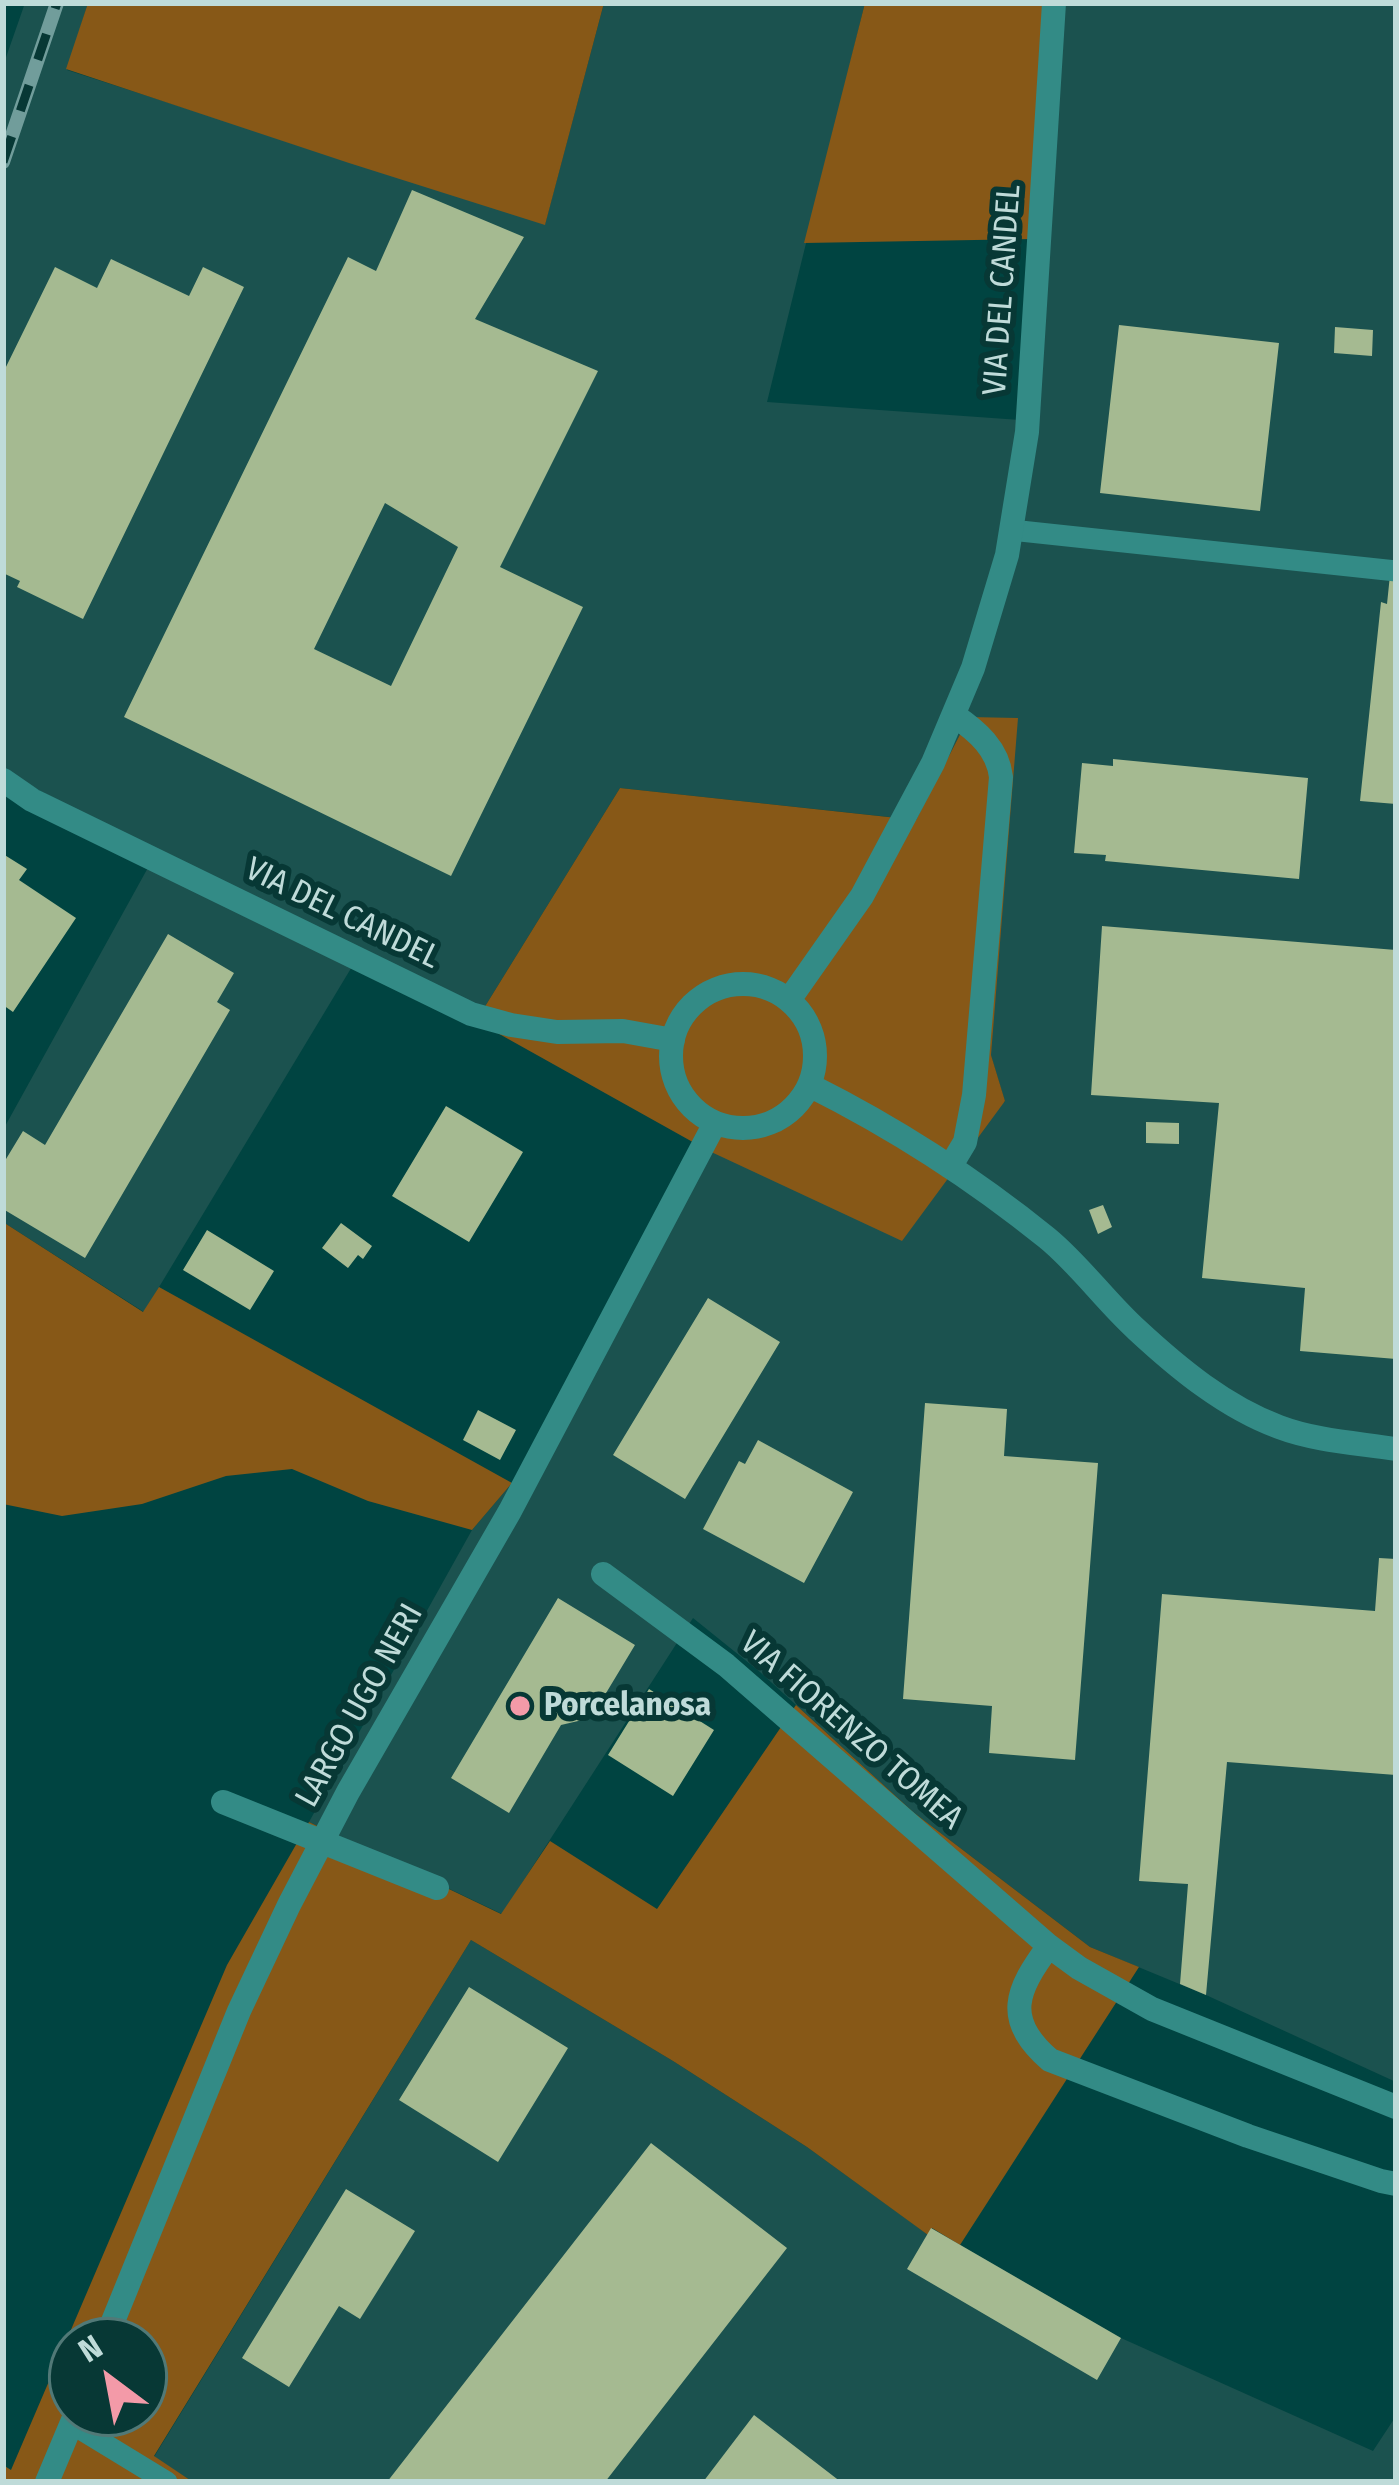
<!DOCTYPE html>
<html>
<head>
<meta charset="utf-8">
<style>
  body { margin:0 }
  #map { position:relative; width:1399px; height:2485px; overflow:hidden; background:#004441; font-family:"Fira Sans Condensed",sans-serif }
  canvas { display:block }
  .frame { position:absolute; inset:0; border:6px solid #bfdbd9; pointer-events:none }
  .north { position:absolute; left:48px; top:2317px; width:120px; height:120px; box-sizing:border-box; background:#073835; border:3px solid #517977; border-radius:50%; rotate:328deg; font-size:33px; font-weight:700; line-height:48px; text-align:center; color:#bfdbd9 }
  .north::after { content:''; display:block; margin:auto; width:42px; height:54px; background:#f39aa8; clip-path:polygon(50% 0,100% 100%,50% 72%,0 100%) }
</style>
</head>
<body>
<div id="map">
<canvas width="1399" height="2485"></canvas>
<div class="frame"></div>
<div class="north">N</div>
</div>
<script>
const ctx = document.querySelector('canvas').getContext('2d');
ctx.lineJoin = 'round';
function fill(path, color) { ctx.fillStyle = color; ctx.fill(path, 'evenodd'); }
function stroke(path, color, width, dash) { ctx.strokeStyle = color; ctx.lineWidth = width; ctx.lineCap = dash ? 'butt' : 'round'; ctx.setLineDash(dash || []); ctx.stroke(path); }
function write(font, color, halo, rows, align = 'center') {
  ctx.font = font + ' "Fira Sans Condensed",sans-serif'; ctx.lineWidth = 12; ctx.setLineDash([]); ctx.textBaseline = 'middle'; ctx.strokeStyle = halo; ctx.fillStyle = color; for (const [text, x, y, turn = 0] of rows) {
    ctx.save(); ctx.translate(x, y); ctx.rotate((+turn || 0) * Math.PI / 180); ctx.textAlign = isNaN(turn) ? turn : align; if (halo) ctx.strokeText(text, 0, 0); ctx.fillText(text, 0, 0); ctx.restore();
  }
}
fill(new Path2D(`
  M25 3H88L67 70 545 224 604 3H865L767 402 1020 420 1047 3H1396V2082L1206 1995 1090 1947 913 1812 760 1672 693 1618 502 1914 309 1822 472 1530 512 1483 707 1150 1005 1102 991 1056 969 717 917 820 620 788 476 1021 356 960 144 1312 3 1222V1130L155 855 3 770V66Z
  M471 1940 673 2061 807 2147 927 2234 931 2228 1121 2338 1373 2451 1396 2416V2482H193L154 2457Z`), '#1b524f');
fill(new Path2D(`
  M88 3H604L545 225 349 163 66 69Z
  M865 3H1047L1032 239 804 243Z
  M969 717 1018 718 991 1055 1005 1101 902 1241 707 1150 476 1021 620 788 916 820Z
  M3 1222 143 1312 159 1287 512 1483 472 1530 368 1501 292 1469 226 1476 142 1504 62 1516 3 1504Z
  M796 1705 913 1812 1090 1947 1139 1967 960 2245 932 2228 928 2235 807 2147 673 2061 471 1940 154 2456 193 2482H3V2465L11 2470 227 1965 309 1822 501 1914 550 1841 657 1909ZM72 2341H144V2413H72Z`), '#875817');
fill(new Path2D(`
  M412 190 524 237 475 319 598 371 500 567 583 607 451 876 124 717 348 257 376 271ZM385 503 458 547 391 686 314 649Z
  M111 259 189 296 203 267 244 287 83 619 17 587 20 581 3 573V373L55 267 97 288Z
  M1119 325 1279 343 1260 511 1100 493Z
  M1335 327 1373 330 1372 356 1334 353Z
  M1390 575 1396 576V804L1360 801 1381 602 1387 604Z
  M1113 759 1308 778 1299 879 1105 861 1106 855 1074 853 1082 763 1113 766Z
  M3 854 27 869 19 880 76 918 13 1012 3 1005Z
  M1102 926 1396 950V1359L1300 1351 1305 1288 1202 1278 1219 1103 1091 1095Z
  M168 934 234 973 217 1002 230 1010 85 1258 3 1209V1164L23 1131 45 1145Z
  M446 1106 523 1152 469 1242 392 1196Z
  M1146 1122 1179 1123V1144L1146 1143Z
  M1103 1205 1112 1227 1098 1234 1089 1210Z
  M341 1223 372 1246 363 1259 358 1255 348 1268 322 1248Z
  M207 1230 274 1271 250 1310 183 1270Z
  M708 1298 780 1342 685 1499 613 1455Z
  M925 1403 1007 1409 1004 1456 1098 1463 1075 1760 989 1753 992 1706 903 1699Z
  M478 1410 516 1430 500 1460 463 1440Z
  M758 1440 853 1492 804 1583 703 1529 739 1461 745 1464Z
  M1379 1558 1396 1559V1775L1227 1762 1206 1995 1180 1984 1188 1884 1139 1881 1162 1594 1375 1611Z
  M558 1598 635 1645 591 1718 561 1725 509 1813 451 1778Z
  M649 1689 714 1730 673 1796 608 1755Z
  M469 1987 568 2048 498 2162 399 2100Z
  M651 2143 787 2248 605 2482H387Z
  M346 2189 415 2231 360 2319 339 2306 289 2387 242 2358Z
  M931 2228 1121 2338 1097 2380 907 2269Z
  M754 2415 841 2482H703Z`), '#a5ba91');
stroke(new Path2D(`
  M1011 530 1396 571
  M72 2424 167 2482`), '#338b86', 21);
stroke(new Path2D(`
  M3 780 32 800 471 1014 511 1025 557 1032 623 1031 673 1040
  M671 1056a72 72 0 1 1 144 0a72 72 0 1 1-144 0Z
  M789 1000 862 896 933 763 973 668 1007 555 1027 432 1054 3
  M809 1085C893 1127 974 1179 1047 1238 1080 1265 1105 1301 1137 1330 1178 1368 1225 1407 1279 1427 1316 1441 1358 1443 1396 1449
  M950 1167 965 1142 974 1095 1001 777C998 749 977 731 955 716
  M603 1574 726 1665 1049 1946 1079 1968 1152 2009 1396 2107
  M223 1802 437 1888
  M1049 1946C1016 1990 1003 2020 1050 2060L1248 2136 1381 2181 1396 2184
  M105 2341 239 2011 289 1905 348 1792 510 1511 715 1123
  M47 2482 76 2413`), '#338b86', 24);
const rail = new Path2D(`
  M3 162 57 3`);
stroke(rail, '#719d9b', 14);
stroke(rail, '#073835', 9, [27]);
for (const [x, y, r, color] of [
  [520,1706,12,"#f39aa8"]
]) { const dot = new Path2D(); dot.arc(x, y, r, 0, 2 * Math.PI); ctx.fillStyle = color; ctx.fill(dot); stroke(dot, '#073835', 4.5); }
write('33px', '#bfdbd9', '#073835', [
  ["VIA DEL CANDEL",1003,290,-86],
  ["VIA DEL CANDEL",342,914,26],
  ["LARGO UGO NERI",360,1706,-61],
  ["VIA FIORENZO TOMEA",851,1731,41]
]);
write('bold 33px', '#bfdbd9', '#073835', [
  ["Porcelanosa",544,1706]
], 'left');
</script>
</body>
</html>
